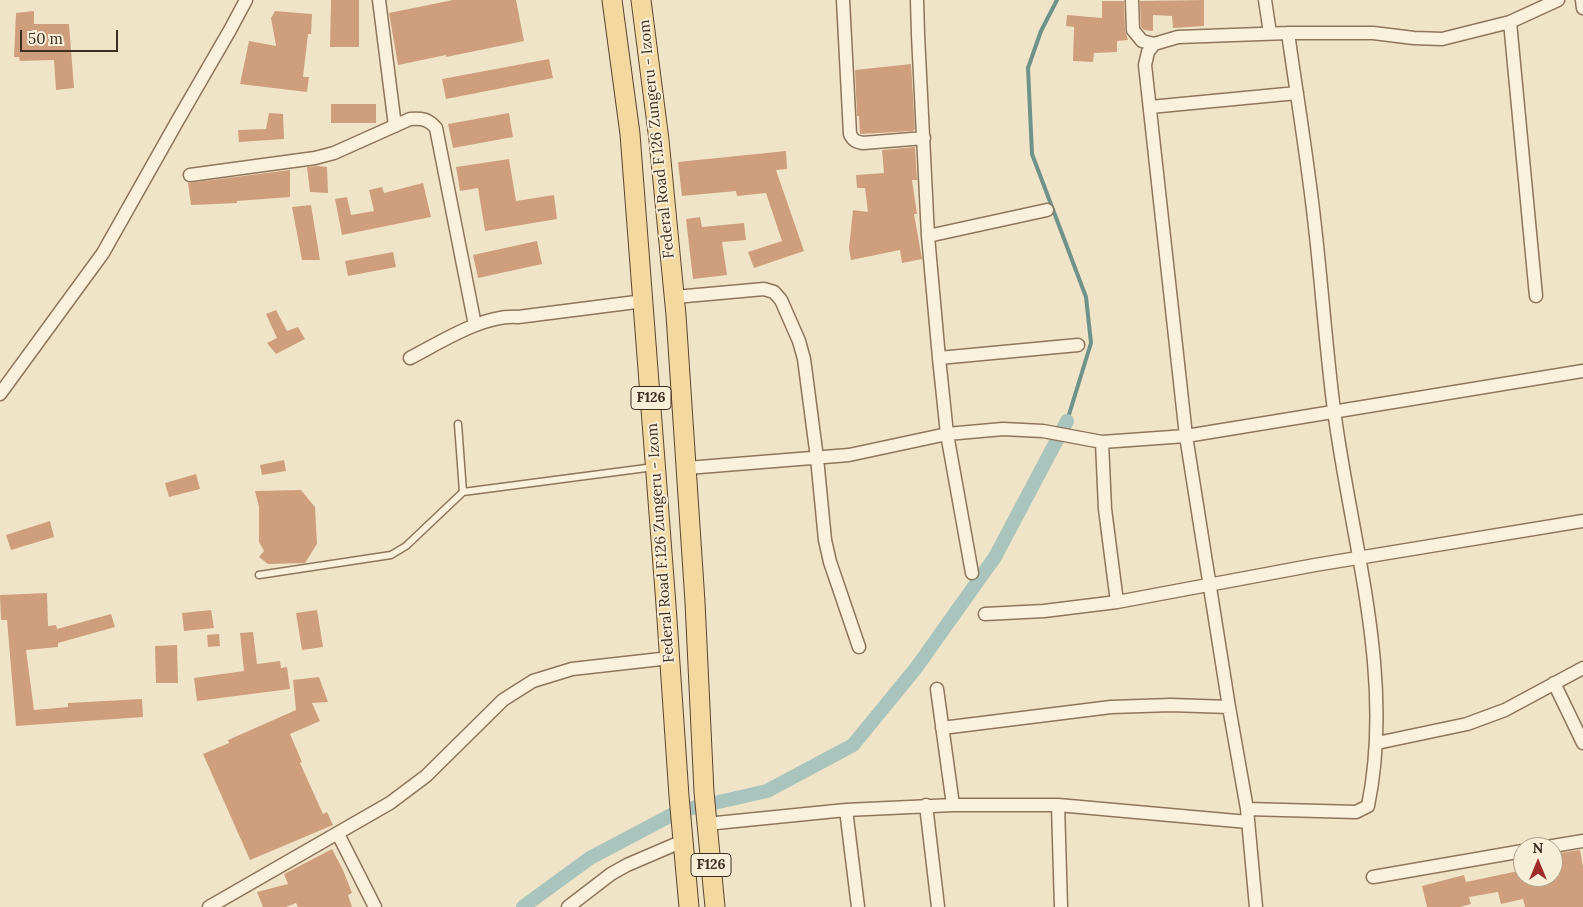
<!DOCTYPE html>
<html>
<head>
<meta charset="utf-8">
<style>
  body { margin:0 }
  #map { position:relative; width:1583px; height:907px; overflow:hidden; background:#f0e4c8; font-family:Lora,serif }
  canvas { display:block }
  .north { position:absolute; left:1513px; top:837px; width:50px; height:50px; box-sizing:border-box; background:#f7eed8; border:1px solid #ada18e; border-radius:50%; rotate:0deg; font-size:14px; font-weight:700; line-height:20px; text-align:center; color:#3d2e20 }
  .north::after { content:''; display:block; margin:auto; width:18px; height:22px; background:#9e2a2b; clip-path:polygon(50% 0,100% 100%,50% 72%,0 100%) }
  .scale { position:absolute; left:20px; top:30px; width:98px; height:22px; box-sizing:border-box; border:2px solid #3d2e20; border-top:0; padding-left:6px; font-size:15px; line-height:18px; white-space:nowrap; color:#3d2e20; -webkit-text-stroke:4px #f7eed8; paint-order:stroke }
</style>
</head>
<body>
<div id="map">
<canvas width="1583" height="907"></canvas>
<div class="north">N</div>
<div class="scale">50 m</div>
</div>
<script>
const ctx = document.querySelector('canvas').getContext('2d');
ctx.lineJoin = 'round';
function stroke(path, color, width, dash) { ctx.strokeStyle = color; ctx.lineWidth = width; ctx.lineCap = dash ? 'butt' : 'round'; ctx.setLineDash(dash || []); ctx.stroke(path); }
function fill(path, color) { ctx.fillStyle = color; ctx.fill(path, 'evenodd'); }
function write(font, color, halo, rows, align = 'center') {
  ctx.font = font + ' Lora,serif'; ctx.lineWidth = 4; ctx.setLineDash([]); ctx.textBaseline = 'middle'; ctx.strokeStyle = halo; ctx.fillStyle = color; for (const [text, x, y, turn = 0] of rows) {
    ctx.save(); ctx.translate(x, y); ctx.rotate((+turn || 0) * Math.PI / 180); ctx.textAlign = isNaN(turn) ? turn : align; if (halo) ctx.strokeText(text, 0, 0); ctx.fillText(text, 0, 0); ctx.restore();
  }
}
stroke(new Path2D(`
  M1057 0 1041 31 1028 68 1032 154 1086 297 1091 343 1067 421`), '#6f938a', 4);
stroke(new Path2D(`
  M523 907 590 858 679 811 767 791 853 745 916 668 995 557 1067 421`), '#a9c4bc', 14);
fill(new Path2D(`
  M331 0H359V47H330Z
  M453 0H516L524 41 446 57V55L398 65 389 13Z
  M1204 0V26L1173 28 1172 16 1153 15V31L1144 30 1141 27 1140 1Z
  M1102 1H1124L1125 30 1128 40 1117 41V52L1094 53 1093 62 1073 61 1074 27 1066 26 1067 15 1102 18Z
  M34 11V24H69L74 88 56 90 54 60 20 61 19 57H14L16 13Z
  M275 11 312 14 311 34H308L303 77H309L307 92 240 84 249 41 276 46 271 18Z
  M549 59 553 78 446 99 442 79Z
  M911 64 915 129 913 131 860 134 859 116H857L855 70Z
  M331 104H376V123H331Z
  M269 113 283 114 284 139 239 142 238 130 266 129Z
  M509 113 513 137 453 148 448 124Z
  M915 147 917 180H912L917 214H914L922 259 902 263 900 250 851 260 849 248 853 210 868 212 865 188H857L856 175 884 173 882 150Z
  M786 151 787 169 776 170 804 251 754 268 748 252 782 241 766 193 737 196 736 191 682 196 678 162Z
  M509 159 516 201 554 195 557 219 485 231 478 188 460 191 456 167Z
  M317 166 327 167 328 193 310 192 307 167Z
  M290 170V197L237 201V203L191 205 188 183Z
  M423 183 431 217 342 235 335 199 347 197 351 215 374 211 369 190 382 187 384 193Z
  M311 205 320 260H302L292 207Z
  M700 217 702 227 744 223 746 240 722 242 727 275 693 279 686 219Z
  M537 241 542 264 478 278 473 255Z
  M393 252 396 267 348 276 345 261Z
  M276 310 287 331 298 327 305 339 276 354 267 343 277 338 266 314Z
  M284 460 286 471 262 475 260 465Z
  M196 474 200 489 169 497 165 483Z
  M301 490 315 507 317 544 305 563 268 564 259 557 264 551 259 542V507L255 491Z
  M50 521 54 537 11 550 6 535Z
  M47 593 48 626 56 625 57 629 111 614 115 627 58 643V647L26 650 34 710 68 707V703L142 699 143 717 16 726 7 620H1L0 595Z
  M211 610 214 628 184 631 182 613Z
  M317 610 323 647 302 650 296 613Z
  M253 632 257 664 280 661 281 668 287 667 290 689 197 701 194 678 244 671 240 633Z
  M219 634 220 646 208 647 207 635Z
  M177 645 178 683H156L155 646Z
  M319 677 328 702 312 703 320 721 290 734 302 762 300 763 323 814 327 812 333 825 250 860 203 754 229 743 228 740 296 710 293 680Z
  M332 849 343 870 352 893 348 895 352 907H298L296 903 286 907H263L257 892 288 884 284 874Z
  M1580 850 1583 867V907H1525L1523 899 1501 904 1498 892 1469 897 1471 904 1460 907H1427L1422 886 1464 875 1466 882 1523 870V877H1557L1553 854Z`), '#cf9f7d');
const service = new Path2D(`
  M458 424 463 492
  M259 575 391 555 406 546 463 492 654 467`);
const minor = new Path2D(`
  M379 0 395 126
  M843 0 850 134C853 141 857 142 863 143L924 138
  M917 0 918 35 928 236 939 358 947 434 972 573
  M1132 0 1133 30 1142 41 1154 44
  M1265 0 1270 33
  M1582 0 1583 8
  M1510 22 1536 296
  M1150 107 1297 93
  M190 175 315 158 334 153 410 119C422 118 428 119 436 128L475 325
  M928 236 1047 210
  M675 297 764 289 774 292 781 300 799 341 804 359 817 458 825 540 830 562 859 647
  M410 358C441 342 484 314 518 317L644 301
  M939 358 1078 345
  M0 394 103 253 178 120 230 30 246 0
  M1102 442 1105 509 1117 602
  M687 468 849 455 947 434 1003 429 1043 431 1102 442 1186 436 1583 371
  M985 614 1044 611 1117 602 1315 565 1583 521
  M1554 683 1583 743
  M937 689 953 805
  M942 728 1111 707 1171 705 1229 707
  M1377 743 1467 724 1505 710 1583 668
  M926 805 938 907
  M1058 805 1061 907
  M1247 809 1356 812 1368 806C1395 674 1351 541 1334 410 1326 349 1322 288 1315 227 1308 162 1297 97 1288 33
  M846 810 858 907
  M706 824 846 810 953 805H1058L1248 822
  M338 834 375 907
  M1547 847 1583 841
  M1373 877 1523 851
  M209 907 390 803 426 776 503 700 533 681 572 669 670 658
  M568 907 611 874 627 865 683 841
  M1256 907 1247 809 1229 707 1186 436 1145 65 1148 52 1154 44 1178 37 1288 33H1373L1414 38 1442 39 1510 22 1558 0`);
const primary = new Path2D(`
  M612 0 630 134 666 605 679 796 689 907
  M641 0 659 140 676 315 695 602 704 792 715 907`);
stroke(service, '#8d765c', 9);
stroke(minor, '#8d765c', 15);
stroke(primary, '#5b4430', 21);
stroke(service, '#faf1dc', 6);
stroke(minor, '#faf1dc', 12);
stroke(primary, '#f3d9a0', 19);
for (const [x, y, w] of [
  [651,398,40],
  [711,865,40]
]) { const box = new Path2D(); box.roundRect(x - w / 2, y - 11.5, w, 23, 4); ctx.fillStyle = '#f7eed8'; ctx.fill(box); stroke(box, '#3d2e20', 1); }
write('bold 14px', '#3d2e20', null, [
  ["F126",651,398],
  ["F126",711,865]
]);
write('15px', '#3d2e20', '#f7eed8', [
  ["Federal Road F.126 Zungeru - Izom",657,139,-96],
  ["Federal Road F.126 Zungeru - Izom",661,543,-94]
]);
</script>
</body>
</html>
